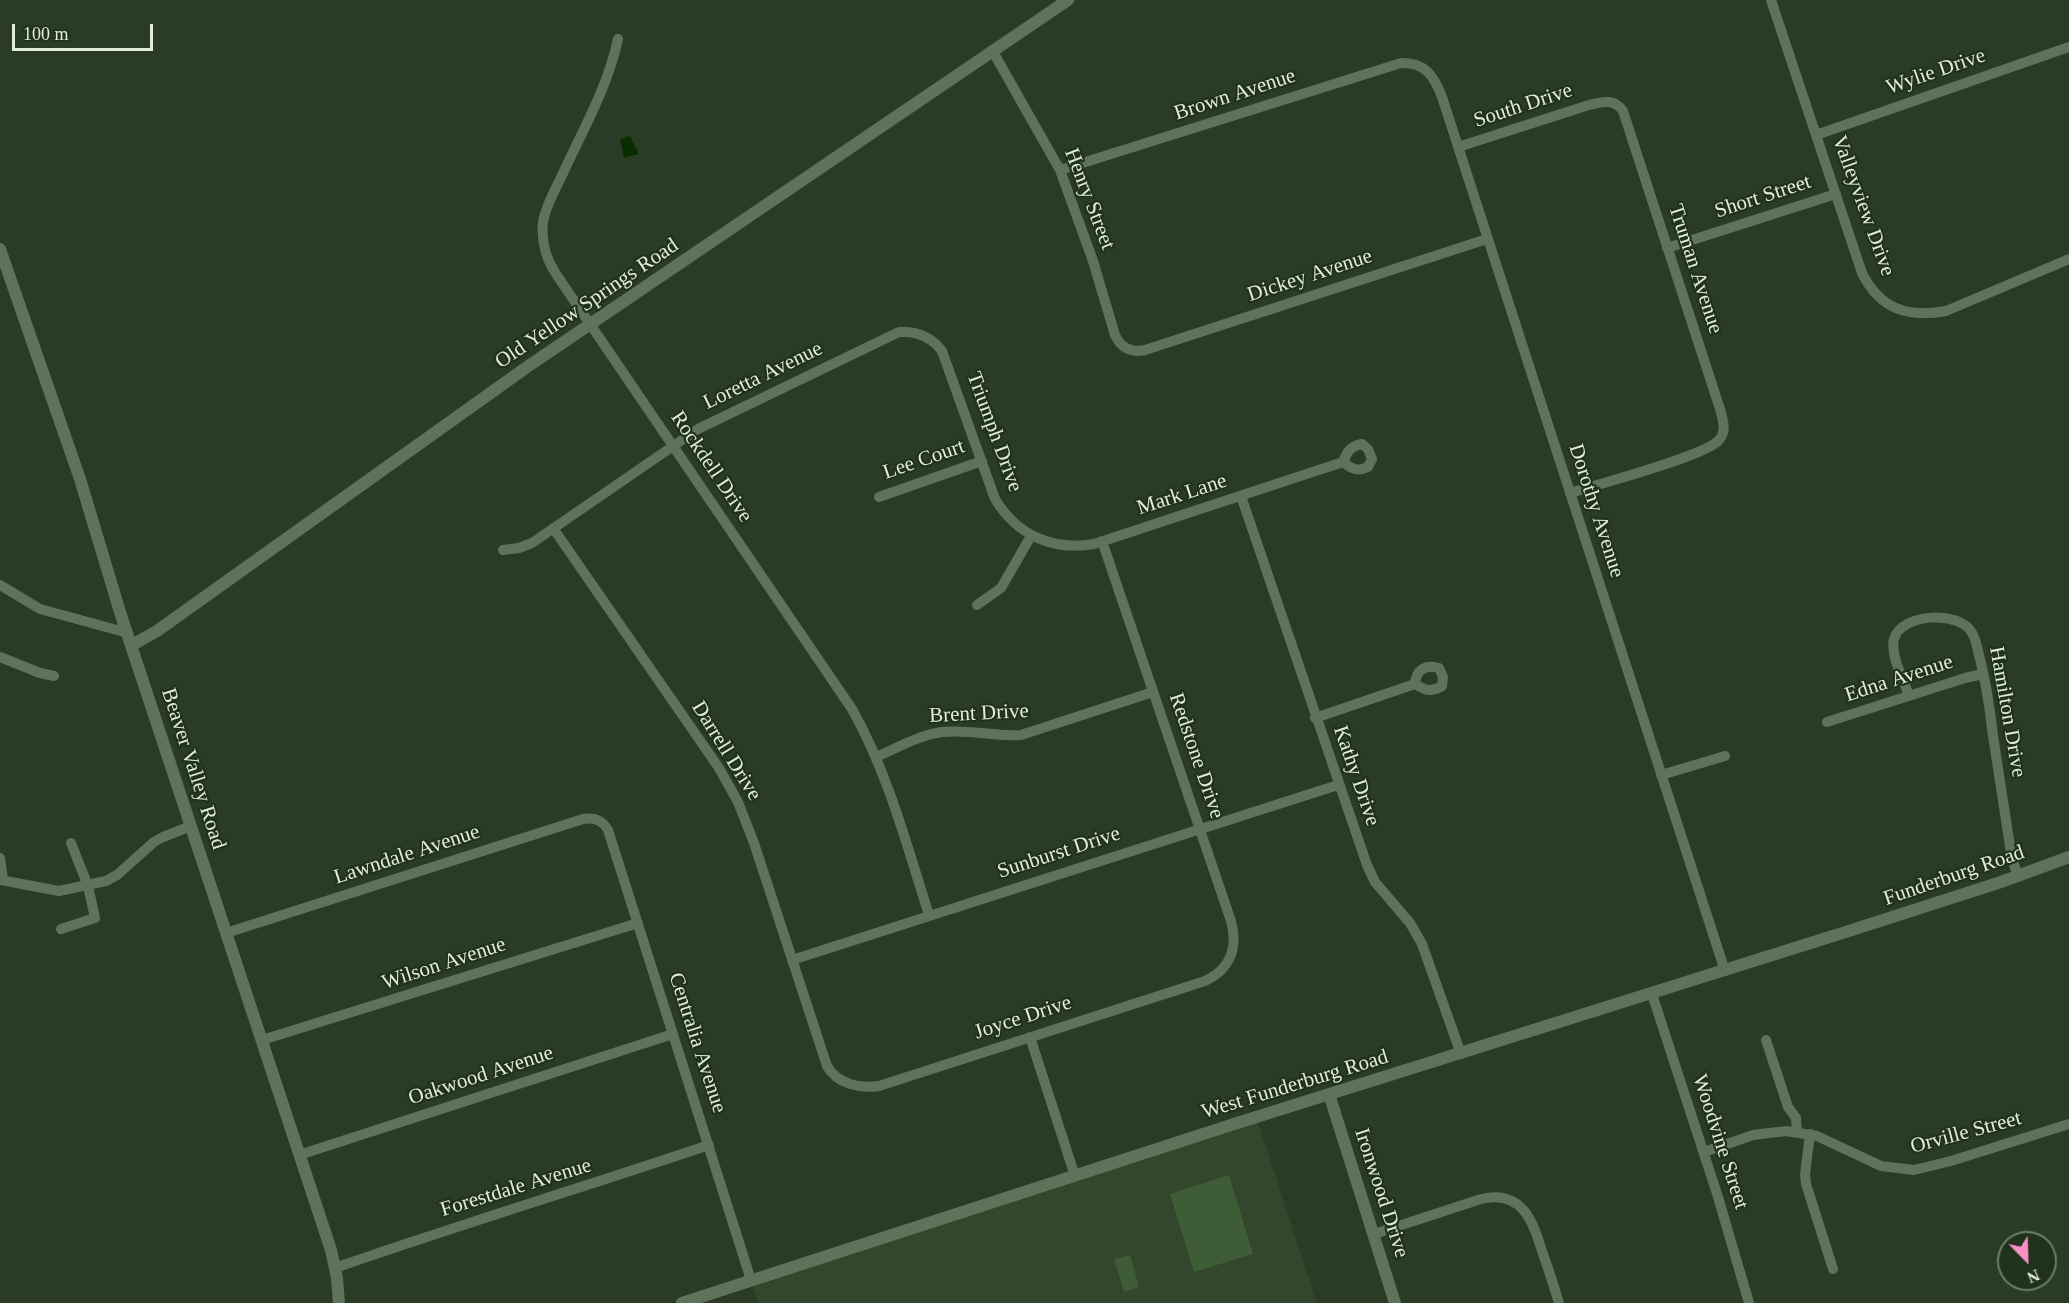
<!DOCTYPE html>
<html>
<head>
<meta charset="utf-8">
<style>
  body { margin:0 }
  #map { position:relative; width:2069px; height:1303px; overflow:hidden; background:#2b3c26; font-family:"Times New Roman",serif }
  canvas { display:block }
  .north { position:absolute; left:1997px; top:1231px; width:60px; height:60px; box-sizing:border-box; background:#21321c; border:2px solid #6e7c6a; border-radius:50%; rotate:157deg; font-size:16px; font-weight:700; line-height:24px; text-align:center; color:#e1ecde }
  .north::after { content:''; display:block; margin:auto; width:21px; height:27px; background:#fa8fc6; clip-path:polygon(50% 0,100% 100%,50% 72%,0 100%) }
  .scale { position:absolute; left:12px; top:24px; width:141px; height:27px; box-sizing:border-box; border:3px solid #e1ecde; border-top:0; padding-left:8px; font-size:18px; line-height:21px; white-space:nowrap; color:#e1ecde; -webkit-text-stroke:4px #21321c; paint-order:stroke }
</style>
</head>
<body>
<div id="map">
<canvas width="2069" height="1303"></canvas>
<div class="north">N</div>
<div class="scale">100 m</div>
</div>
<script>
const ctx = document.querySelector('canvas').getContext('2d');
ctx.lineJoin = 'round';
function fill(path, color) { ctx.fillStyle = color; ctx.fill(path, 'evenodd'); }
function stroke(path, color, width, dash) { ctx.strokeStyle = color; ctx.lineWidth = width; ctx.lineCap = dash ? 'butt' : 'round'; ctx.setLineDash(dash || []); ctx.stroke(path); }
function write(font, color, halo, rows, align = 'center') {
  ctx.font = font + ' "Times New Roman",serif'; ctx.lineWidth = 4.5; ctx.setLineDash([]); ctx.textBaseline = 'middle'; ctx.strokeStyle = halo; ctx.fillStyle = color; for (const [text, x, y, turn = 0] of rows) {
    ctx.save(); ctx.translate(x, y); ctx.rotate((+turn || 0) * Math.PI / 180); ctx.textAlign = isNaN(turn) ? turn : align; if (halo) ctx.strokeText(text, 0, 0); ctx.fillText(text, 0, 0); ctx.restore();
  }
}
fill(new Path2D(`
  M1256 1117 1317 1303H759L751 1280Z`), '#32472b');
fill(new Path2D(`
  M1229 1175 1253 1254 1194 1272 1170 1194Z
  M1130 1255 1139 1287 1124 1292 1114 1259Z`), '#3e5c35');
fill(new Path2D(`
  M630 136 639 154 624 158 620 139Z`), '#0a2d00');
stroke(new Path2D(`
  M1771 0 1862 273C1880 309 1907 318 1946 311L2069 259
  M618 39C608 86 584 128 564 171 557 187 546 204 543 222 541 240 546 259 556 274L852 709C888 773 907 846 929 915
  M992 50 1060 170 1093 261 1115 335C1121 348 1131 353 1145 350L1487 239
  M1816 135 2069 47
  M1458 147 1589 105C1602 102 1614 98 1623 111L1720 409C1723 420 1727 431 1719 440 1706 456 1596 485 1570 493
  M1060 170 1401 63C1425 62 1434 76 1442 97L1725 971
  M1667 248 1836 194
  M1241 496 1367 865 1375 882 1410 923 1422 944 1461 1054
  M879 497 982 461
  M553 528 719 768 738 802 754 843 827 1066C837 1084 860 1089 879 1086L1205 981C1231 969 1238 947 1231 921L1102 541
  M503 550 519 548 532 543 698 429 899 332C917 331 931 336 942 351L995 499C1017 535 1052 551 1094 544L1343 462C1352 469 1357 472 1368 467L1372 459 1368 449 1362 444C1350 446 1347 452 1343 462
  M0 585 40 609 128 633
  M977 605 1001 588 1031 536
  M0 657 40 673 54 676
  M1909 696C1904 679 1890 657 1894 639 1901 613 1960 610 1972 633 1976 639 1977 648 1979 655 1986 682 1990 709 1993 736 1999 777 2006 818 2012 859L2018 876
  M1315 718 1415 684C1426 691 1431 692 1442 686L1443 677 1439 668C1425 664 1416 670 1415 684
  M1827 722 1965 678 1983 674
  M876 757C897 748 919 735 942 732 968 729 995 737 1021 735L1153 692
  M1661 775 1725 756
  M0 858 3 879
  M0 880 59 891 106 881 117 875 154 842 163 837 191 826
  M61 929 95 918 88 886 71 843
  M226 933 583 819C594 817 602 820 608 830L751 1280
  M792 960 1338 785
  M1652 994 1718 1197 1749 1303
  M1030 1037 1075 1176
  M262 1040 638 923
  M1766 1040 1788 1107 1796 1118 1797 1132
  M1810 1134 1805 1174 1806 1184 1833 1269
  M1704 1152 1753 1135 1786 1131 1817 1136 1881 1166 1914 1170 1951 1161 2069 1124
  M299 1155 673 1034
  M1374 1234 1481 1199C1523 1189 1533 1222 1543 1254 1549 1270 1554 1287 1559 1303
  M335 1268C459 1225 584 1187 709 1145`), '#5f725a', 10);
stroke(new Path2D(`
  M0 249 80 479 120 612 331 1250 337 1278 339 1303
  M132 645 157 631 527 367 1068 0
  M1329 1094 1395 1303
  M682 1303 1234 1124 1852 930 2001 882 2069 857`), '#5f725a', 12);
write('21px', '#e1ecde', '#21321c', [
  ["Wylie Drive",1936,72,-19],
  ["Brown Avenue",1235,95,-18],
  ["South Drive",1523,106,-18],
  ["Short Street",1763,197,-18],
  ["Henry Street",1089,199,69],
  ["Valleyview Drive",1863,206,70],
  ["Truman Avenue",1695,269,72],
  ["Dickey Avenue",1310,276,-18],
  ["Old Yellow Springs Road",587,304,-34],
  ["Loretta Avenue",763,376,-26],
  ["Triumph Drive",994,432,70],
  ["Lee Court",924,460,-19],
  ["Rockdell Drive",711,467,56],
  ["Mark Lane",1182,495,-18],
  ["Dorothy Avenue",1596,511,72],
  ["Edna Avenue",1899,679,-18],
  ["Hamilton Drive",2007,712,80],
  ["Brent Drive",979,714,-3],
  ["Darrell Drive",726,751,58],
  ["Redstone Drive",1196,756,71],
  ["Beaver Valley Road",193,769,72],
  ["Kathy Drive",1356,776,71],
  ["Sunburst Drive",1059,853,-18],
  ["Lawndale Avenue",407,855,-18],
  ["Funderburg Road",1954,876,-19],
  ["Wilson Avenue",444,964,-18],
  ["Joyce Drive",1023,1018,-18],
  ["Centralia Avenue",697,1043,72],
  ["Oakwood Avenue",481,1076,-18],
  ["West Funderburg Road",1295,1085,-17],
  ["Orville Street",1966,1133,-15],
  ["Woodvine Street",1720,1142,72],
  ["Forestdale Avenue",516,1188,-17],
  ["Ironwood Drive",1381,1193,72]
]);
</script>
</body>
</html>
